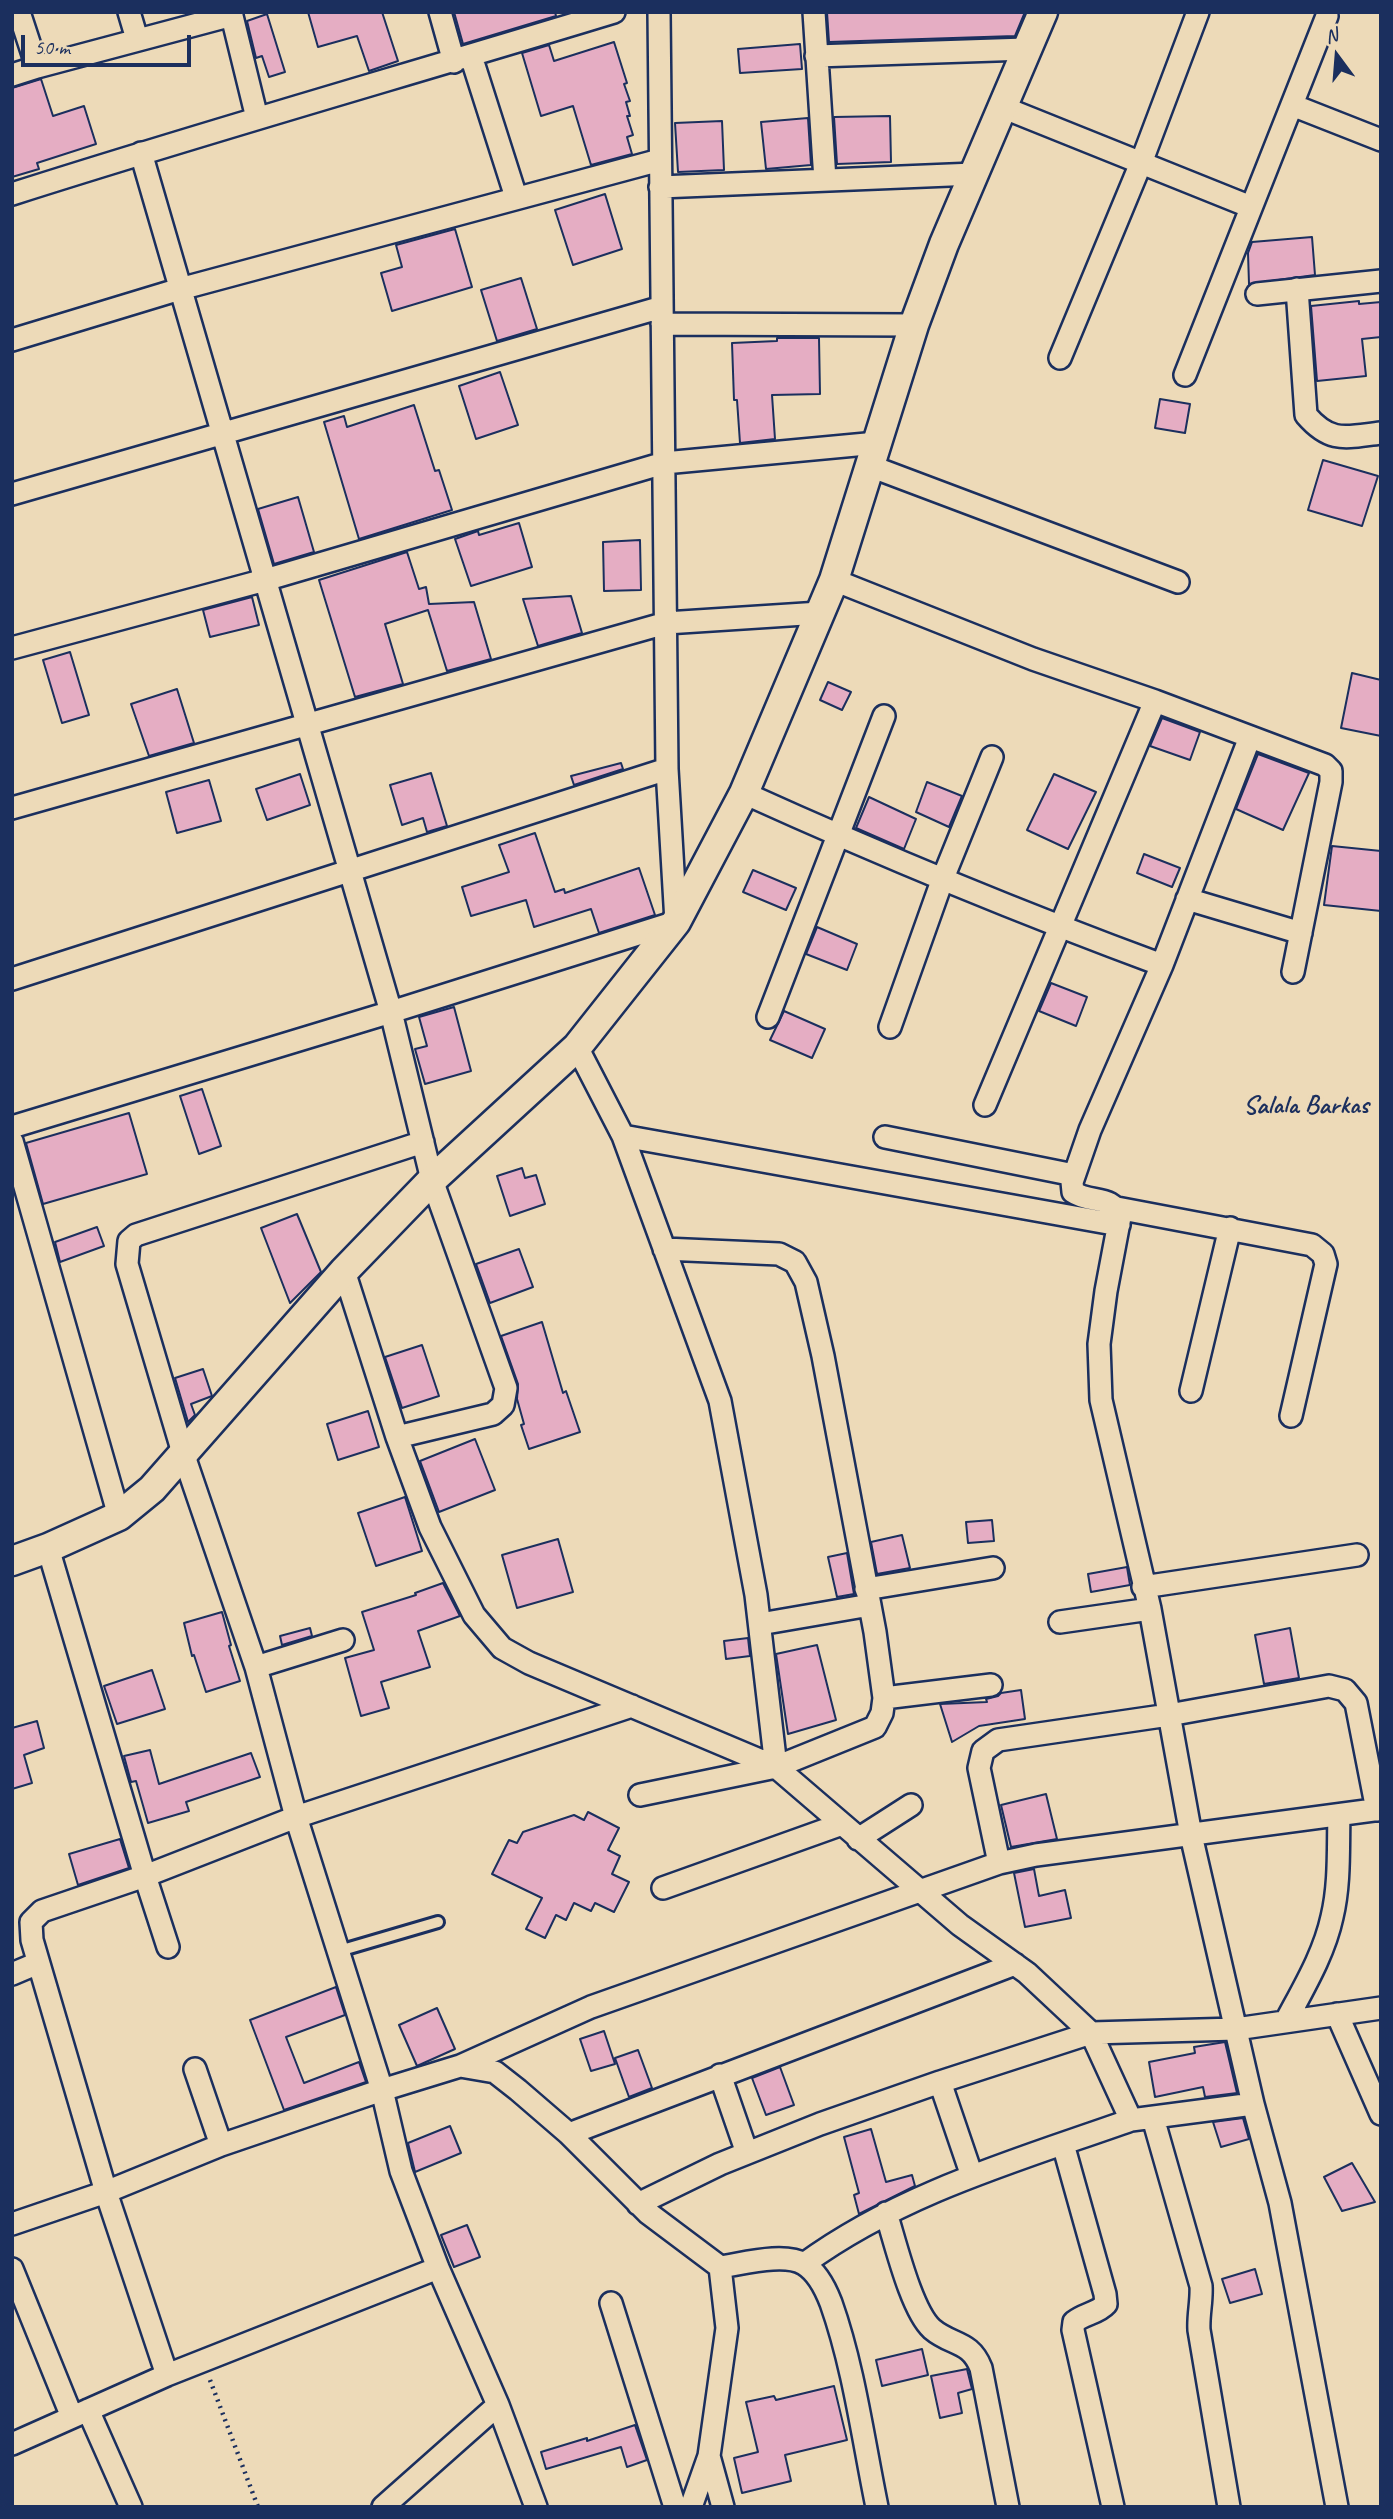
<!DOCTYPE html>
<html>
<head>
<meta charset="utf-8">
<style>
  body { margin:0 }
  #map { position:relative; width:1393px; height:2519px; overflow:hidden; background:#eddab8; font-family:Caveat,sans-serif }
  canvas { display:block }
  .frame { position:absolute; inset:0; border:14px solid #1b2f5e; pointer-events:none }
  .north { position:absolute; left:1302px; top:21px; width:70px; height:70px; -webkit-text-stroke:5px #eddab8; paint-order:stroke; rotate:344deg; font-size:19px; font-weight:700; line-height:28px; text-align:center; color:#1b2f5e }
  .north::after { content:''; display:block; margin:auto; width:24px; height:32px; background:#1b2f5e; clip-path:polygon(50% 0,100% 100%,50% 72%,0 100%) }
  .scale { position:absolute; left:21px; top:35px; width:170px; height:32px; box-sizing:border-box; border:4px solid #1b2f5e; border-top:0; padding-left:9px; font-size:21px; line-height:24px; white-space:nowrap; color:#1b2f5e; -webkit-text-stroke:5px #eddab8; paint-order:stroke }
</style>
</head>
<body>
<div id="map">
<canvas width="1393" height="2519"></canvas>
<div class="frame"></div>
<div class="north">N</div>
<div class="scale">50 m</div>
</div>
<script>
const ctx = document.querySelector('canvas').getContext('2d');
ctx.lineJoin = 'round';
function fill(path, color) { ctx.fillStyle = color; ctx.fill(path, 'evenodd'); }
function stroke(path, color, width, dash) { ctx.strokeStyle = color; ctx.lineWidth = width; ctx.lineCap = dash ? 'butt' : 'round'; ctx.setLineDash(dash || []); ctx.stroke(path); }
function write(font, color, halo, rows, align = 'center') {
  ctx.font = font + ' Caveat,sans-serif'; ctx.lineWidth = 7; ctx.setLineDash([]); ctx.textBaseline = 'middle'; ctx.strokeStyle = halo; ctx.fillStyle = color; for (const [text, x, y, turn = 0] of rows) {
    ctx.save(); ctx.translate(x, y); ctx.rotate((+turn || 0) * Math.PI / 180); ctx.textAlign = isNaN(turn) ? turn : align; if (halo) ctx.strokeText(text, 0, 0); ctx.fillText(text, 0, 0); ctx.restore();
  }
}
const building = new Path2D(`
  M308 12H382L398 61 369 71 357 36 318 47Z
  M454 12H555L556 16 463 44Z
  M827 12H1025L1015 36 829 42Z
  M267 14 285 72 269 77 262 56 256 58 247 21Z
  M614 42 627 83 624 84 630 101 626 102 630 116H627L633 135 627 137 632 154 591 165 573 106 541 116 522 53 549 45 554 61Z
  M800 44 802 69 740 73 738 49Z
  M41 79 53 116 84 106 96 144 37 163 39 169 12 177V88Z
  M890 116 891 162 837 164 834 117Z
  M808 118 811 165 766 169 761 122Z
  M722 121 724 170 678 172 675 123Z
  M605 194 622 249 573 265 555 210Z
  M455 229 472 287 392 311 381 273 402 267 396 245Z
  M1312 237 1315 275 1249 284 1248 253 1252 242Z
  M521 278 537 329 497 341 481 290Z
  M1359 301V304L1381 302V337L1362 339 1366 376 1317 381 1311 306Z
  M777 338H819L820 394 772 395 775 439 740 443 737 400H734L732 343 777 341Z
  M500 372 518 425 476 439 459 386Z
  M1160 399 1190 404 1185 433 1155 428Z
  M414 405 435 471 439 470 452 510 359 539 324 422 344 416 347 427Z
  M1323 460 1378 476 1362 526 1308 510Z
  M298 497 314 552 274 564 258 509Z
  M519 523 532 567 471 586 455 539 478 531 479 535Z
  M640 540 641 590 604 591 603 542Z
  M407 552 419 589 426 587 429 604 474 602 491 659 447 671 428 610 385 624 403 684 355 697 319 580Z
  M571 596 582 633 538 646 523 599Z
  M252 597 259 625 210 637 203 610Z
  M70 652 89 715 62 723 43 660Z
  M1352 673 1381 680V736L1341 728Z
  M828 682 851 692 842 710 820 700Z
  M177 689 194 743 149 756 131 704Z
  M1162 718 1200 732 1190 760 1150 746Z
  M1258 754 1309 773 1283 830 1236 809Z
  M621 763 623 769 574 785 571 776Z
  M431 773 447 826 427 832 423 818 402 825 390 785Z
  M300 774 310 805 267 820 256 789Z
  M1054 774 1096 792 1068 849 1027 830Z
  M209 780 221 821 177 833 166 792Z
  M927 782 962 796 949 827 916 812Z
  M869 797 916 819 904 849 856 828Z
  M535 833 555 892 564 889 565 893 639 868 655 915 599 933 591 909 534 927 526 900 471 916 462 887 509 872 499 845Z
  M1332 846 1381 851V911L1324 905Z
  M1144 854 1180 868 1172 887 1137 873Z
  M753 870 796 888 786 910 743 892Z
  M817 927 857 944 847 970 806 954Z
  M1051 983 1087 997 1076 1026 1039 1011Z
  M454 1007 471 1071 425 1084 415 1049 427 1046 419 1017Z
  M784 1011 825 1029 812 1058 770 1040Z
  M202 1089 221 1146 199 1154 180 1096Z
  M129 1113 147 1174 43 1204 26 1143Z
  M522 1168 525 1178 536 1175 545 1204 510 1216 497 1176Z
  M297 1214 321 1272 290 1303 261 1228Z
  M97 1227 104 1246 60 1262 55 1242Z
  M519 1249 533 1287 490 1303 476 1264Z
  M542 1322 563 1393 566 1391 580 1432 529 1449 521 1425 524 1424 517 1399 518 1384 501 1336Z
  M422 1345 439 1396 402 1408 385 1357Z
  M203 1369 212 1396 191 1404 195 1415 188 1422 175 1378Z
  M368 1411 379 1447 338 1460 327 1424Z
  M475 1439 495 1490 439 1512 420 1461Z
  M405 1497 422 1551 376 1566 358 1513Z
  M992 1520 994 1541 968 1543 966 1522Z
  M902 1535 910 1568 877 1574 871 1542Z
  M558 1539 573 1592 517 1608 502 1555Z
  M847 1553 854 1594 837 1597 828 1557Z
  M1127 1567 1130 1585 1091 1592 1088 1574Z
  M443 1583 460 1616 418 1631 430 1667 381 1682 389 1708 361 1716 345 1658 374 1650 362 1612 416 1595 415 1593Z
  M222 1612 231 1645 229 1646 240 1681 206 1692 194 1655 192 1656 184 1623Z
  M310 1628 312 1636 282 1645 280 1636Z
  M1290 1628 1299 1678 1264 1684 1255 1635Z
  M748 1638 750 1656 726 1659 724 1641Z
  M817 1645 836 1720 788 1734 776 1654Z
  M152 1670 165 1709 117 1724 104 1686Z
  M1021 1690 1025 1719 979 1726 952 1742 940 1704 987 1702 986 1699 998 1696 1001 1693Z
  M37 1721 44 1748 24 1755 32 1783 12 1789V1728Z
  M150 1750 159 1784 251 1753 260 1777 186 1802 189 1811 148 1823 136 1781 131 1782 124 1756Z
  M1046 1794 1057 1839 1011 1847 1001 1805Z
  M588 1812 619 1828 608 1850 620 1856 612 1874 629 1882 614 1912 595 1903 591 1911 574 1903 566 1920 556 1915 545 1938 526 1929 542 1898 492 1874 509 1840 517 1843 523 1832 574 1815 584 1820Z
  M120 1839 129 1868 78 1885 69 1854Z
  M1034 1869 1039 1896 1065 1890 1071 1918 1025 1927 1014 1873Z
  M336 1987 345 2015 286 2037 304 2083 359 2062 366 2082 284 2110 250 2020Z
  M437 2008 455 2049 417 2066 399 2025Z
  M604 2031 615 2064 591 2071 580 2039Z
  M1225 2042 1237 2093 1205 2097 1203 2087 1155 2097 1149 2062 1195 2053 1194 2047Z
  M638 2050 652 2088 629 2097 615 2058Z
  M780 2067 794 2105 766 2115 752 2078Z
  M1243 2118 1249 2139 1221 2147 1213 2122Z
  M450 2126 461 2153 415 2172 408 2143Z
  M871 2129 886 2182 912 2175 915 2186 859 2214 854 2195 859 2193 844 2137Z
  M1352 2163 1375 2202 1342 2211 1324 2177Z
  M467 2225 480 2257 454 2267 441 2235Z
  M1255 2269 1262 2294 1230 2303 1222 2279Z
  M922 2349 928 2375 882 2386 876 2360Z
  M967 2369 972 2389 958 2393 962 2413 940 2418 931 2376Z
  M834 2386 847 2440 785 2455 791 2481 742 2493 734 2458 758 2452 746 2402 774 2396 776 2400Z
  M635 2425 647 2460 627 2467 621 2447 546 2469 541 2452 587 2438V2441Z`);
fill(building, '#e5adc3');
stroke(building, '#1b2f5e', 2);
const service = new Path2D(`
  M339 1951 438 1922`);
const minor = new Path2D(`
  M19 12 37 67
  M129 12 137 39
  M231 12 257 118
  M440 12 454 62
  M814 12 825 180
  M471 56 516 197
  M816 56 1026 49
  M12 75 37 67 232 15
  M1292 105 1381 140
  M1002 107 1251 207
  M141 153 391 1012 432 1180 506 1388 503 1405 493 1414 397 1437
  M660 187 974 174
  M12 194C212 130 414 73 614 12
  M1297 289 1306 415C1331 444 1346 437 1381 433
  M1257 294 1381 281
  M662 324 914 325
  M12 340 180 289 660 160
  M1060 358 1141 163 1198 12
  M1185 375 1327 16
  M870 466 1178 582
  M12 494 662 307
  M834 580 1033 659 1155 701 1325 765 1331 771V782L1293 972
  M12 648 265 580 664 463 877 443
  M1250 737 1162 965 1090 1130 1072 1182 1073 1192C1090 1204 1113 1194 1120 1217L1106 1291 1099 1344 1101 1400 1150 1609 1191 1835 1253 2104
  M744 793C881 855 1021 913 1162 965
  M12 808 666 623 820 613
  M1187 899 1301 933
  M12 979 667 769
  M768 1017 884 716
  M890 1027 943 878 992 757
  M577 1047 623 1136 720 1401 756 1595 776 1767
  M985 1105 1155 701
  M12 1127 391 1012 676 922 667 769 659 12
  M623 1136 1119 1225
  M885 1137 1074 1175
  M12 1141 119 1516
  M1117 1208 1312 1245 1323 1254 1326 1264 1291 1416
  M344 1271 397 1437 430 1527 474 1615 502 1648 529 1663 776 1767 960 1925 1027 1973 1091 2033 1131 2120 1253 2104 1280 2203 1337 2507
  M1191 1391 1230 1228
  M48 1548 145 1876 168 1947
  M1143 1587 1357 1555
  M866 1589 993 1568
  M1060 1622 1150 1609
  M760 1624 870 1605
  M256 1667 343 1640
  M884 1698 991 1685
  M640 1795 776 1767 875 1727 882 1713 884 1698 875 1632 823 1356 806 1282 795 1262 779 1254 664 1249
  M858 1839 911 1805
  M999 1863 979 1768 983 1751 998 1740 1169 1715 1329 1686 1345 1690 1356 1703 1377 1810
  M663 1888 842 1824
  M12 1974 38 1963
  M1337 2014 1381 2114
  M1286 2021C1304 1987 1324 1954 1332 1917 1340 1884 1338 1848 1339 1815
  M460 2066 495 2072 518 2090 569 2134 648 2213 720 2267C742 2264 784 2252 804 2264 817 2272 826 2290 831 2303 854 2368 863 2439 877 2507
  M195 2069 221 2145
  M720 2075 747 2153
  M940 2082 972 2176
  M1153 2118 1201 2286C1202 2301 1198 2315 1199 2330L1229 2507
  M569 2134 1015 1964
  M1063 2144 1105 2294 1106 2304C1098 2313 1084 2314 1074 2322L1073 2330 1113 2507
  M638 2204 720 2164 820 2124 940 2082 1091 2033 1236 2029 1381 2008
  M886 2213C895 2241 911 2310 932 2329 952 2346 970 2340 981 2368L1008 2507
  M12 2224 106 2192 221 2145 382 2090 460 2066 591 2007 999 1863 1036 1855 1381 1809
  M804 2264C901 2193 1018 2160 1131 2120
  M12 2269 72 2417
  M611 2303 675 2507
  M167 2375 106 2192 32 1940 31 1922 42 1911 145 1876 296 1817 632 1706
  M498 2405 536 2507
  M88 2410 131 2507
  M12 2444 167 2375 438 2268
  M709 2456 723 2507
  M383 2507 498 2405 438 2268 401 2171 382 2090 296 1817 256 1667 183 1453 127 1264 129 1241 136 1235 423 1142
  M691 2507 709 2456 727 2328 720 2267`);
const tertiary = new Path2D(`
  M12 1561 48 1548 119 1516 152 1489 344 1271 432 1180 577 1047 676 922 744 793 834 580 914 325 944 244 1043 12`);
stroke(service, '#1b2f5e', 16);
stroke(minor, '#1b2f5e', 26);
stroke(tertiary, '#1b2f5e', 33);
stroke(new Path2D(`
  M210 2380 258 2507`), '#1b2f5e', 4.5, [2, 5]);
stroke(service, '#eddab8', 10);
stroke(minor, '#eddab8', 21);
stroke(tertiary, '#eddab8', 28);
write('bold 26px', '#1b2f5e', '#eddab8', [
  ["Salala Barkas",1306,1106]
]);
</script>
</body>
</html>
